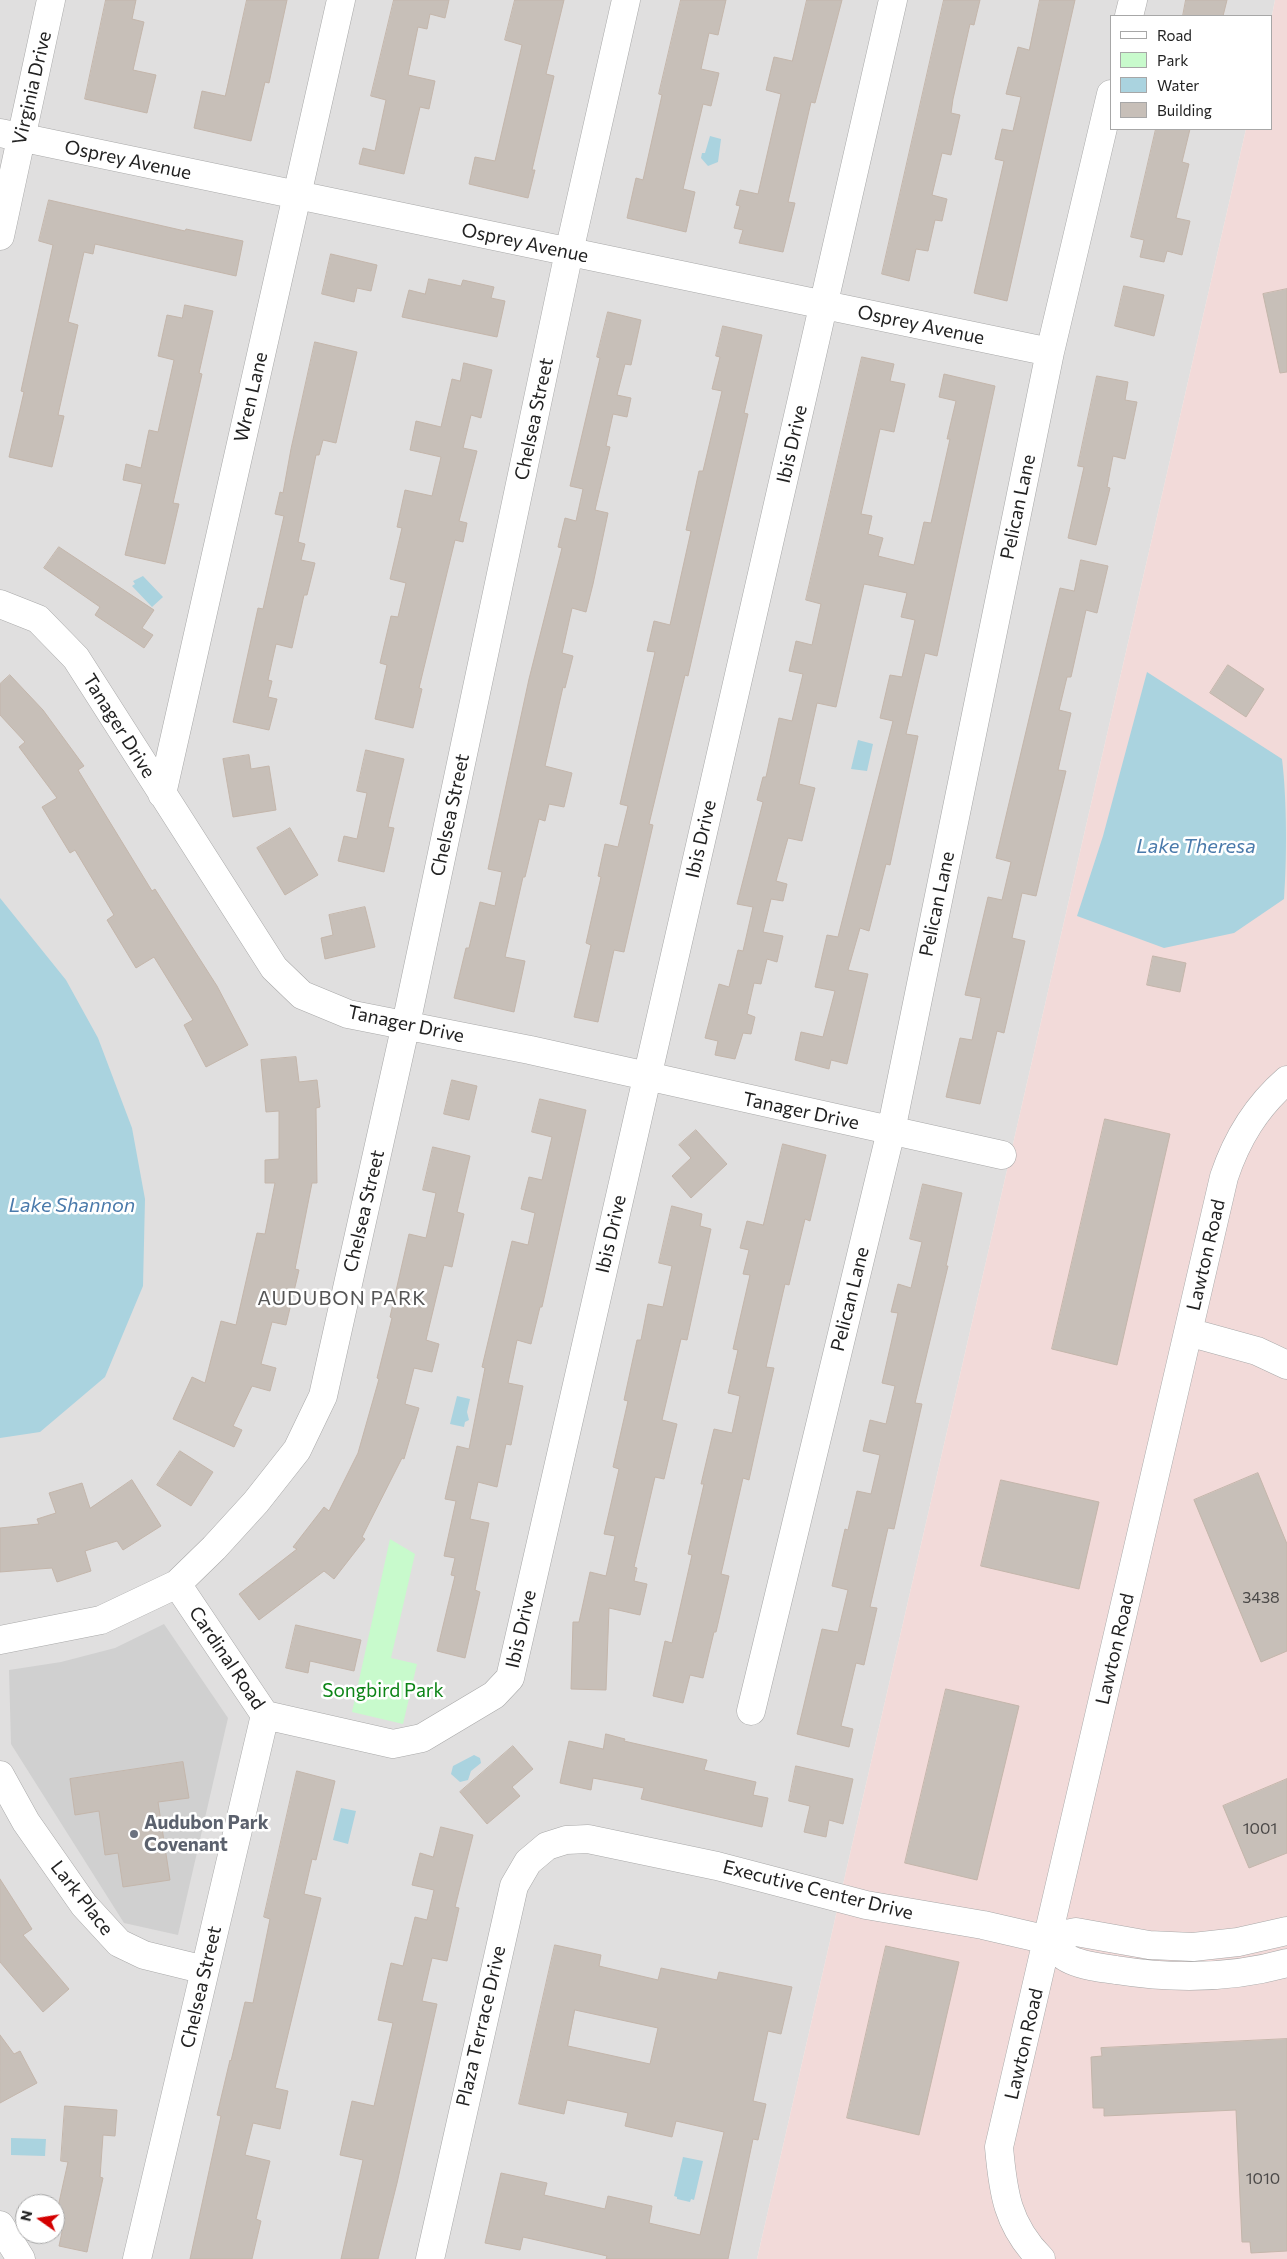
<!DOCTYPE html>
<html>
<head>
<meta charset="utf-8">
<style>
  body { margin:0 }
  #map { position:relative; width:1287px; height:2259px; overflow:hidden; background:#f2efe9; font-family:Commissioner,sans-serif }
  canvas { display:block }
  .legend { position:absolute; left:1110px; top:15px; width:162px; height:115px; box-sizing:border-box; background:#fff; border:1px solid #a7a7a7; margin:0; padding:6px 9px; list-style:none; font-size:15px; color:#222 }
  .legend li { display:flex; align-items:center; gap:10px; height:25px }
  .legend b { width:25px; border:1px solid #a7a7a7 }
  .north { position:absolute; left:15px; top:2194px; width:50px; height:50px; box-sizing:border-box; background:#fff; border:1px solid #a7a7a7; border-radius:50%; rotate:283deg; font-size:14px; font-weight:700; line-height:20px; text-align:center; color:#222 }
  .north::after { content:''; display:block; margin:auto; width:18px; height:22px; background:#d40000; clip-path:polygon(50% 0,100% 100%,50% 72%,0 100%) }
</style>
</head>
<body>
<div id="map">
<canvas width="1287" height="2259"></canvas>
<ul class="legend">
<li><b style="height:6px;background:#fff"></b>Road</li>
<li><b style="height:14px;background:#c8facc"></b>Park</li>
<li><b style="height:14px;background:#aad3df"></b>Water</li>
<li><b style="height:14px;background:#c7bfb8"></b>Building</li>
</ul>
<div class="north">N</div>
</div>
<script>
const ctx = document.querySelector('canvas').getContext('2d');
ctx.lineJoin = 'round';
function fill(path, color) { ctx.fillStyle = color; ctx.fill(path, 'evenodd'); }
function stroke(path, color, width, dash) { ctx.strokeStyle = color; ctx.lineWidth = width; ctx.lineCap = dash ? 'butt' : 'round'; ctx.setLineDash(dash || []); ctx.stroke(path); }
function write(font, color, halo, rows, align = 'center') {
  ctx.font = font + ' Commissioner,sans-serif'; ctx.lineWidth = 5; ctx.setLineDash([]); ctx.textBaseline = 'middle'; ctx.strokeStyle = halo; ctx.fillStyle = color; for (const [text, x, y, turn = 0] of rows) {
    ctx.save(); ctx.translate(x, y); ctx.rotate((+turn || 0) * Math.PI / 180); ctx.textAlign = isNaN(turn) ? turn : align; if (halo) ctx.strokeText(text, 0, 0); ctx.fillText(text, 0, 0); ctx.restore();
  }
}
fill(new Path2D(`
  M0 0H1275L1271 20V16H1111V129H1246L757 2259H0ZM25 2204H55V2234H25Z`), '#e0dfdf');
fill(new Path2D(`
  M1275 0H1287V2259H757L1246 129H1271V20Z`), '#f2dad9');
fill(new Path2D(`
  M164 1624 228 1718 178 1935 124 1923 11 1744 9 1670 61 1662 115 1648Z`), '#d0d0d0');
fill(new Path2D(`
  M390 1539 415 1554 391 1658 417 1664 403 1724 352 1712Z`), '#c8facc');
fill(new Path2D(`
  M710 136 721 139 718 162 708 166 701 158 702 153H705Z
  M143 576 163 597 152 607 132 586 135 584 133 581Z
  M1147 672 1282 759C1287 799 1287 859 1284 899L1234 933 1164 948 1077 916 1103 836Z
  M858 740 873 744 867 771 851 769Z
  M0 898 66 980 98 1038 132 1128 145 1199 143 1286 105 1377 40 1432 0 1438Z
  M457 1396 470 1399 467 1412 469 1420 465 1422 464 1427 450 1424Z
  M474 1755 480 1758 481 1763 471 1771 468 1780 460 1782 451 1774 453 1766Z
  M341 1808 356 1811 348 1844 333 1840Z
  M11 2138 46 2139 45 2156 11 2155Z
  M683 2157 703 2161 694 2200 691 2199 690 2202 677 2199V2197L674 2196Z`), '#aad3df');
const building = new Path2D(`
  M106 0H136L132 19 144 22 133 70 156 75 147 113 85 99Z
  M247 0H287L269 83 265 82 251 141 194 128 202 91 225 96Z
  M394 0H449L445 18 430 14 427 29 418 27 408 75 435 81 429 109 420 107 404 174 359 164 363 148 375 151 386 100 371 96Z
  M515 0H564L546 74 554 76 532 170H535L528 198 469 184 475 157 495 161 522 45 505 40Z
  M681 0H726L718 35 709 33 701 69 719 73 711 106 703 104 683 189 695 192 686 232 627 218 636 178 643 180 662 95 659 94Z
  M807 0H842L815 103 811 102 788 202 795 203 783 252 739 243 743 230 734 228 740 206 736 205 740 190 758 194 781 94 766 90 774 57 792 61Z
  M944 0H980L974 25 970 24 953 99 951 113 960 115 951 155 942 153 932 195 947 199 942 221 935 220 928 251 916 249 909 281 882 274Z
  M1040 0H1075L1007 301 974 293 1004 161 995 159 1002 129 1013 131 1021 97 1006 94 1018 47 1029 50Z
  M1186 0H1227L1223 16H1183Z
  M1156 129H1190L1182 162 1189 164 1176 218 1190 221 1182 255 1167 251 1164 262 1140 257 1144 240 1131 237Z
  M49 200 185 231 186 229 243 241 236 276 95 244 93 254 84 252 68 322 78 325 58 415 64 416 52 467 9 457 24 392 21 391 53 245 39 241Z
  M331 254 377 265 371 291 357 288 354 302 322 294Z
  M429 279 461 286 463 280 494 287 491 298 505 301 497 337 402 317 409 290 425 294Z
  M1124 286 1164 295 1154 336 1115 326Z
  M1287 289V372L1280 373 1263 294Z
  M185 305 213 311 199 373 202 374 173 503 179 504 165 564 125 555 142 484 123 480 126 464 141 468 149 430 158 432 174 360 158 356 167 315 182 318Z
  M608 312 641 320 631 365 625 364 617 395 631 398 627 417 613 414 606 446 610 447 595 510 608 513 593 584 586 612 572 608 562 653 573 656 565 688 563 687 545 766 572 773 564 807 549 804 545 821 539 819 525 877H523L505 957 525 961 514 1012 454 998 466 948H469L480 902 495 906 502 872 488 869 529 679 562 548 558 547 565 518 576 521 583 489 570 486 600 358 597 357Z
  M723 326 762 335 744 413 748 414 688 676 685 675 649 824 653 825 624 952 614 950 598 1022 574 1017 591 945 586 943 601 877 598 876 605 844 618 847 628 806 620 804 655 652 647 651 654 621 670 625 691 531 686 530 699 471H703L722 391 712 389 720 357 716 356Z
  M315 342 357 352 336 443 323 440 319 455H316L298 542 305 544 301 560 315 563 307 595H304L292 648 276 644 268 680 272 681 268 697 277 699 269 730 233 722 258 608 263 609 284 516 275 514 280 492 283 493 291 449Z
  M862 357 894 364 890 381 905 384 894 432 880 429 861 514 872 516 868 534 883 538 878 556 914 565 924 522 931 523 950 439H947L956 401 939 397 944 374 995 386 937 656 925 653 906 734 918 736 890 865 886 864 869 931 860 928 848 970 868 974 847 1064 831 1060 829 1069 795 1060 801 1032 823 1037 835 991 815 987 827 935 838 937 893 721 880 718 890 675 902 677 915 620 901 617 907 593 864 584 836 707 817 703 799 784 815 788 802 841 788 838 776 881 787 884 783 901 771 899 763 932 783 936 777 962 767 959 761 984 754 983 747 1014 755 1017 751 1034 743 1033 735 1059 715 1055 718 1041 705 1038 719 984 729 987 738 950 743 951 753 907 737 904 763 802 757 800 763 777H766L779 718 792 721 803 674 789 671 796 641 812 645 821 604 806 600Z
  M464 363 492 370 481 418 471 415 463 448 477 451 459 521 467 523 463 542 455 540 419 688 422 689 413 728 375 719 387 665 380 663 391 616 398 617 406 583 390 579 402 528 397 527 405 490 432 496 441 457 410 450 416 421 441 427 452 379 460 381Z
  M1097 376 1128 382 1125 400 1137 402 1125 459 1113 456 1107 487 1110 488 1096 545 1068 538 1084 467 1078 466Z
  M59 547 154 610 142 628 153 635 144 648 95 615 100 607 44 568Z
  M1081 560 1108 566 1097 613 1086 610 1071 677H1067L1059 710 1071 713 1058 770 1066 771 1036 896 1022 893 1012 938 1025 941 1004 1033 997 1031 980 1104 946 1097 960 1038 972 1040 981 998 965 995 988 897 1002 900 1011 862 996 858 1060 588 1074 591Z
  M1228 665 1264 689 1246 717 1210 693Z
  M10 675 43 710 84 766 78 770 152 891 155 889 217 986 248 1045 206 1067 184 1025 193 1020 154 957 136 968 107 920 114 915 75 850 70 853 42 807 57 798 19 747 25 742 0 715V684Z
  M366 750 404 759 388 827 394 828 384 872 338 861 344 836 357 839 367 793 357 791Z
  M249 755 251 769 269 766 276 810 233 817 223 759Z
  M290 828 318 875 285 895 257 848Z
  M365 907 375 947 325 959 321 938 333 935 329 915Z
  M1153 956 1186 963 1180 992 1147 985Z
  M296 1057 299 1082 317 1080 320 1107 316 1108 317 1183H312L295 1269 299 1270 286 1325 272 1322 261 1364 276 1368 270 1391 252 1386 233 1426 242 1430 234 1447 173 1419 192 1377 205 1383 221 1321 236 1325 257 1233 265 1234 275 1183H265V1160L279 1159V1111L266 1112 261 1060Z
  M452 1080 477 1086 469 1120 444 1114Z
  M540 1099 586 1110 542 1307H540L531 1344 517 1340 508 1383 523 1386 511 1445 506 1444 497 1487 478 1482 470 1519 489 1523 475 1590 480 1592 465 1658 437 1651 455 1576 451 1575 455 1558 444 1556 456 1501 445 1499 457 1446 469 1449 485 1368 482 1367 512 1241 528 1245 535 1213 521 1209 529 1177 542 1180 552 1137 532 1132Z
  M1105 1119 1170 1134 1117 1365 1052 1349Z
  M696 1130 727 1164 691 1198 672 1176 691 1158 679 1145Z
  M783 1144 826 1155 810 1221 805 1219 789 1285 785 1284 766 1367 774 1368 758 1439 749 1480 743 1478 721 1574 729 1576 716 1632H714L703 1678 690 1675 683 1703 653 1696 665 1641 672 1643 692 1555 688 1554 704 1484H701L714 1429 732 1433 740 1396 728 1393 738 1350 733 1349 750 1275 743 1274 749 1250 740 1248 747 1221 763 1225Z
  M433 1147 470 1156 457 1212 464 1214 452 1267 444 1265 426 1340 439 1344 432 1372 414 1368 405 1404 419 1408 404 1459 402 1458 362 1537 365 1539 334 1579 324 1571 259 1620 239 1594 297 1549 293 1547 324 1507 329 1511 358 1453 379 1379 377 1378 392 1318 390 1317 409 1234 426 1238 436 1193 423 1190Z
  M923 1184 962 1193 946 1266H948L915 1403 922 1404 907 1471 894 1529 888 1528 870 1607 877 1608 864 1665 856 1663 841 1726 853 1729 849 1747 797 1734 822 1629 838 1632 848 1590 832 1586 845 1529 848 1530 857 1491 871 1494 880 1455 863 1451 870 1420 886 1424 895 1386 882 1383 898 1313 891 1312 898 1284 911 1288 922 1242 910 1239Z
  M672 1206 702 1214 700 1226 711 1229 687 1340 681 1339 662 1420 677 1424 664 1479 655 1477 634 1567 637 1568 634 1581 647 1584 640 1615 609 1608 606 1690 571 1689 573 1622H579L590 1572 606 1576 615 1536 604 1534 619 1469 613 1467 628 1401 624 1400 637 1340H641L648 1304 663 1307 672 1266 659 1263Z
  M180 1451 213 1472 191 1506 157 1485Z
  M1258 1473 1287 1544V1651L1261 1662 1194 1500Z
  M132 1480 161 1526 123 1550 117 1541 85 1551 91 1571 57 1582 52 1568 0 1572V1528L39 1524 37 1519 56 1513 49 1493 82 1483 90 1508Z
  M1001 1480 1099 1502 1079 1589 981 1566Z
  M296 1625 361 1640 354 1671 310 1661 308 1673 286 1668Z
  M946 1689 1019 1706 977 1880 905 1863Z
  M606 1734 625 1739 624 1741 707 1760 704 1770 756 1782 753 1795 768 1798 762 1827 641 1799 644 1788 593 1778 591 1790 560 1783 569 1741 603 1749Z
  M513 1746 533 1769 512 1787 520 1796 487 1824 460 1792Z
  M183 1762 189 1798 158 1802 170 1880 123 1887 118 1853 105 1855 99 1811 75 1815 70 1779Z
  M796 1766 853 1779 843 1824 829 1820 826 1837 804 1832 810 1806 789 1801Z
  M297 1771 335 1781 316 1860 312 1859 304 1894 321 1898 275 2088 288 2091 280 2129 253 2123 245 2155 270 2161 256 2219 261 2221 252 2259H190L221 2116 217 2115 230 2060 231 2061 245 2002 253 2003 270 1919 264 1917Z
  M1287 1779V1853L1249 1868 1223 1806Z
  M441 1827 473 1835 455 1907 459 1908 447 1961 432 1958 422 2001 437 2004 397 2183 378 2259H341L363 2160 340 2155 352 2101 374 2106 393 2023 378 2020 391 1963 403 1966 415 1917 427 1920 434 1890 412 1885 420 1853 433 1857Z
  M0 1879 32 1929 23 1935 69 1989 43 2012 0 1962Z
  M555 1945 601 1955 599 1966 658 1980 661 1968 717 1980 719 1972 792 1987 781 2034 768 2031 753 2101 766 2104 758 2140 753 2139 728 2259H606L607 2256 523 2237 520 2250 485 2243 501 2173 547 2183 544 2195 605 2209 608 2196 652 2206 649 2223 700 2235 724 2132 676 2121 672 2137 625 2126 628 2113 567 2100 564 2114 519 2104ZM575 2010 658 2028 650 2064 568 2046Z
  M886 1946 959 1962 919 2135 847 2118Z
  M0 2035 14 2054 20 2051 37 2083 0 2103Z
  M1287 2039V2251L1251 2253 1250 2242H1242L1236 2110 1104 2116V2108H1093L1091 2057 1102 2056 1101 2048Z
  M65 2106 117 2110 115 2136 103 2135 100 2177 103 2178 87 2252 59 2246 65 2218 56 2216 68 2162 61 2161Z`);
fill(building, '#c7bfb8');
stroke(building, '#c4b6ab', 1);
const minor = new Path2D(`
  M1129 16 1133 0
  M0 133 1050 352
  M0 236 51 0
  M0 604 38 619 76 658 274 968 302 995 348 1014 530 1050 1002 1155
  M162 794 341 0
  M1188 1332 1257 1351 1287 1365
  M177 1584 265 1715 393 1744 422 1738 494 1695 510 1678 893 0
  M0 1640 101 1620 177 1584 214 1548 256 1502 297 1450 323 1396 406 1024 569 252 626 0
  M751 1711 891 1131 1050 352 1111 94
  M0 1775 26 1822 84 1905 119 1943 144 1955 205 1970
  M1048 1940C1055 1948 1061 1956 1071 1960 1084 1966 1101 1968 1116 1970 1173 1979 1231 1979 1287 1963
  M0 2225 21 2259
  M137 2259 265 1715
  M430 2259 514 1886 528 1862 547 1846 566 1840 588 1839 717 1866 866 1905 983 1925 1048 1940 1061 1935 1076 1932 1149 1945 1193 1947 1238 1942 1287 1931
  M1041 2259C1007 2225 1003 2192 999 2147L1224 1177C1237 1138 1256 1107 1287 1080`);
stroke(minor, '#a9a9a9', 29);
stroke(minor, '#fff', 28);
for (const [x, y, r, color] of [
  [134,1834,5,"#6b7280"]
]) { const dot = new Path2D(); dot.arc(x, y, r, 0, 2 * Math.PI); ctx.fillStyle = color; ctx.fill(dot); stroke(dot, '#fff', 2); }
write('16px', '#4b4948', null, [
  ["3438",1261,1598],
  ["1001",1260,1829],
  ["1010",1263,2179]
]);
write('19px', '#222', '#fff', [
  ["Virginia Drive",32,88,-77],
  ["Osprey Avenue",128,160,12],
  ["Osprey Avenue",525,243,12],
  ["Osprey Avenue",921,325,12],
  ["Wren Lane",251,397,-77],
  ["Chelsea Street",534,419,-78],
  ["Ibis Drive",792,444,-77],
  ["Pelican Lane",1018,507,-78],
  ["Tanager Drive",119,726,58],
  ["Chelsea Street",450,815,-78],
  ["Ibis Drive",701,839,-77],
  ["Pelican Lane",937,904,-78],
  ["Tanager Drive",406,1024,12],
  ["Tanager Drive",801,1111,12],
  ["Chelsea Street",364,1211,-77],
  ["Ibis Drive",611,1234,-77],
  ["Lawton Road",1206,1255,-77],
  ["Pelican Lane",850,1299,-76],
  ["Ibis Drive",521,1629,-77],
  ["Lawton Road",1115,1649,-77],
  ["Cardinal Road",227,1658,56],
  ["Executive Center Drive",818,1890,14],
  ["Lark Place",82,1898,52],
  ["Chelsea Street",201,1987,-77],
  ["Plaza Terrace Drive",481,2026,-77],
  ["Lawton Road",1024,2044,-77]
]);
write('19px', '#0c8416', '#fff', [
  ["Songbird Park",383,1691]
]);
write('bold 19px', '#5b616d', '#fff', [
  ["Audubon Park",144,1823],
  ["Covenant",144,1845]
], 'left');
write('italic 20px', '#4a7aab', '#fff', [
  ["Lake Theresa",1196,846],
  ["Lake Shannon",72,1205]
]);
ctx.letterSpacing = '1px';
write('20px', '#555', '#fff', [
  ["AUDUBON PARK",342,1298]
]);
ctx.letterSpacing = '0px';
</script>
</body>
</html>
